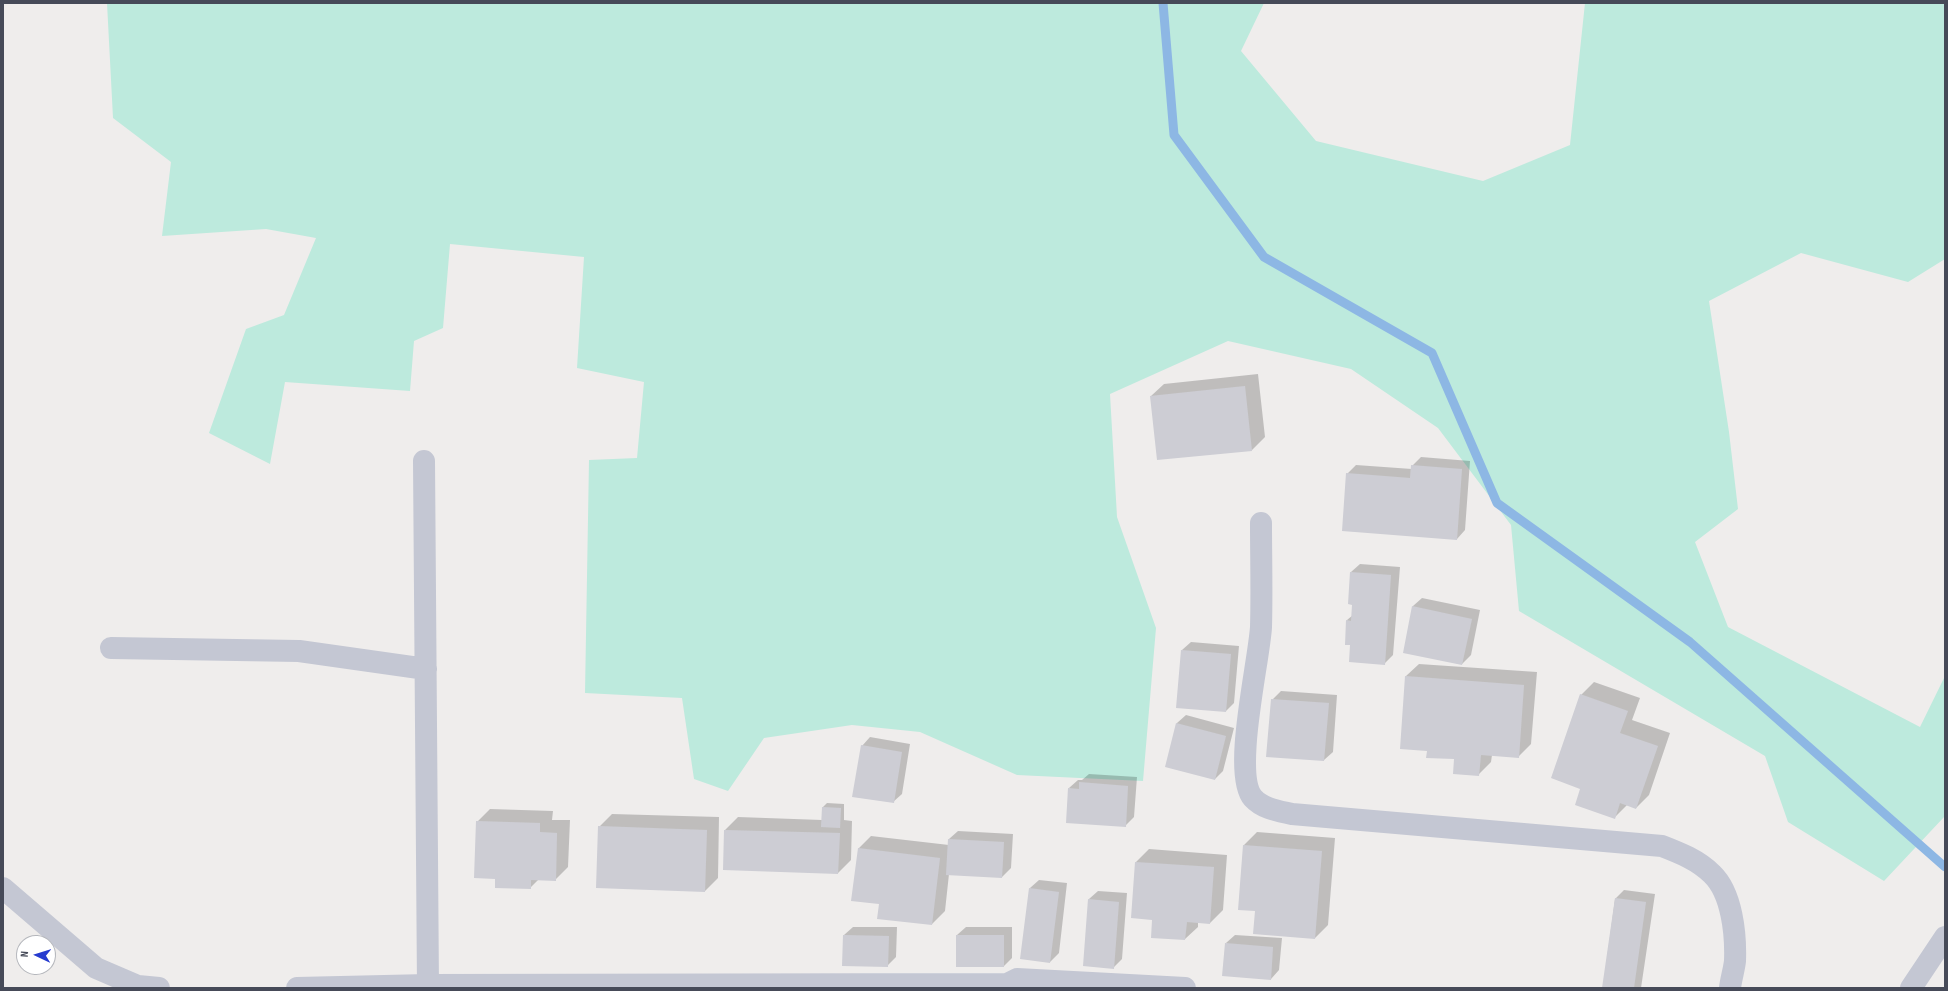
<!DOCTYPE html>
<html>
<head>
<meta charset="utf-8">
<style>
  body { margin:0 }
  #map { position:relative; width:1948px; height:991px; overflow:hidden; background:#efedec; font-family:"Sofia Sans Condensed",sans-serif }
  canvas { display:block }
  .frame { position:absolute; inset:0; border:4px solid #464a58; pointer-events:none }
  .north { position:absolute; left:16px; top:935px; width:40px; height:40px; box-sizing:border-box; background:#fff; border:1px solid #b5b7bc; border-radius:50%; rotate:274deg; font-size:11px; font-weight:700; line-height:16px; text-align:center; color:#464a58 }
  .north::after { content:''; display:block; margin:auto; width:14px; height:18px; background:#273ccf; clip-path:polygon(50% 0,100% 100%,50% 72%,0 100%) }
</style>
</head>
<body>
<div id="map">
<canvas width="1948" height="991"></canvas>
<div class="frame"></div>
<div class="north">N</div>
</div>
<script>
const ctx = document.querySelector('canvas').getContext('2d');
ctx.lineJoin = 'round';
function fill(path, color) { ctx.fillStyle = color; ctx.fill(path, 'evenodd'); }
function stroke(path, color, width, dash) { ctx.strokeStyle = color; ctx.lineWidth = width; ctx.lineCap = dash ? 'butt' : 'round'; ctx.setLineDash(dash || []); ctx.stroke(path); }
fill(new Path2D(`
  M107 3H1264L1241 51 1316 141 1483 181 1570 145 1585 3H1945V259L1908 282 1801 253 1709 301 1729 432 1738 509 1695 542 1728 627 1920 727 1945 676V816L1884 881 1788 822 1765 756 1519 611 1511 525 1438 428 1351 369 1228 341 1110 394 1117 517 1156 628 1143 781 1017 775 920 732 852 725 764 738 728 791 694 779 682 698 585 693 589 460 637 458 644 382 577 368 584 257 450 244 443 328 414 341 410 391 285 382 270 464 209 433 246 329 284 315 316 238 266 229 162 236 171 162 113 118Z`), '#bdeadd');
fill(new Path2D(`
  M1258 374 1265 437 1252 450 1151 396 1164 384Z
  M1421 457 1470 461 1465 530 1457 539 1347 474 1356 465 1412 469V466Z
  M1360 564 1400 567 1393 655 1384 664 1351 644 1347 620 1353 615 1351 572Z
  M1422 598 1480 610 1471 655 1462 664 1404 652 1413 606Z
  M1191 642 1239 646 1234 703 1226 711 1182 650Z
  M1419 664 1537 672 1531 744 1518 757 1492 755 1491 762 1478 775 1455 759 1428 750 1406 676Z
  M1594 682 1640 698 1632 720 1670 733 1649 795 1636 808 1627 805 1614 818 1581 788V695Z
  M1281 691 1337 695 1333 752 1324 760 1268 756 1272 700Z
  M1186 715 1234 728 1223 771 1215 779 1166 766 1177 723Z
  M870 737 910 744 902 794 893 802 862 746Z
  M1089 774 1137 777 1134 817 1125 826 1069 788 1078 780H1082Z
  M827 803 844 804V820L852 821 851 860 838 873 724 869 725 830 738 817 822 820 823 807Z
  M490 809 553 811 552 820H570L568 867 555 880 539 879 530 888 496 878 477 822Z
  M612 814 719 817 718 878 705 891 599 827Z
  M958 831 1013 834 1011 868 1002 877 949 874 945 911 932 924 880 903 858 849 871 836 949 845V839Z
  M1257 832 1335 838 1328 925 1315 938 1254 933 1256 910 1240 909 1244 845Z
  M1149 849 1227 855 1223 910 1210 923 1198 922V927L1185 939 1153 919 1136 862Z
  M1039 880 1067 883 1059 953 1050 962 1030 888Z
  M1624 890 1655 894 1641 988H1603L1615 899Z
  M1098 891 1127 893 1122 959 1113 968 1089 899Z
  M853 927H897L896 957 887 966 844 935Z
  M966 927H1012V958L1004 966 957 935Z
  M1235 935 1282 938 1279 970 1271 979 1226 943Z`), '#0003');
stroke(new Path2D(`
  M1163 3 1174 135 1264 257 1432 353 1497 503 1690 642 1945 867`), '#8db7e4', 9);
fill(new Path2D(`
  M1245 386 1252 451 1157 460 1150 396Z
  M1411 465 1462 469 1457 540 1342 531 1346 473 1410 478Z
  M1350 572 1391 575 1385 665 1349 662 1350 645H1345L1346 620 1351 621 1352 605 1348 604Z
  M1412 606 1472 619 1462 665 1403 653Z
  M1181 650 1231 654 1226 712 1176 708Z
  M1405 676 1524 685 1519 758 1481 755 1479 776 1453 774 1454 759 1426 758 1427 751 1400 749Z
  M1580 694 1628 711 1620 733 1658 746 1636 809 1620 803 1615 819 1575 805 1580 789 1551 778Z
  M1271 699 1329 703 1324 761 1266 757Z
  M1176 723 1226 736 1215 780 1165 767Z
  M861 745 902 752 894 803 852 797Z
  M1079 782 1128 786 1126 827 1066 823 1068 788 1079 789Z
  M822 807 841 808 840 828 821 827Z
  M476 821 540 823V832L557 833 556 881 531 880V889L495 888V879L474 878Z
  M598 826 707 830 705 892 596 888Z
  M724 830 840 833 838 874 723 870Z
  M948 839 1004 842 1002 878 946 875Z
  M1243 845 1322 851 1315 939 1253 934 1255 911 1238 910Z
  M858 848 940 858 932 925 877 919 879 904 851 901Z
  M1135 862 1214 867 1210 924 1187 922 1185 940 1151 938 1152 920 1131 918Z
  M1029 888 1059 892 1050 963 1020 959Z
  M1615 898 1646 902 1634 988H1602Z
  M1088 899 1119 902 1114 969 1083 966Z
  M843 935 889 936 888 967 842 966Z
  M956 935H1004V967H956Z
  M1225 943 1273 947 1271 980 1222 976Z`), '#cdcdd4');
stroke(new Path2D(`
  M424 461 428 988
  M1261 523C1261 558 1262 592 1261 627 1259 662 1232 774 1253 798 1263 809 1279 811 1292 814L1662 846C1680 853 1698 860 1712 874 1732 893 1736 934 1735 961 1734 970 1731 979 1730 988
  M111 648 299 651 426 669
  M3 888 96 968 138 986 159 988
  M297 988 428 985 1007 984 1017 979 1185 988
  M1911 988 1945 937`), '#c4c7d3', 22);
</script>
</body>
</html>
